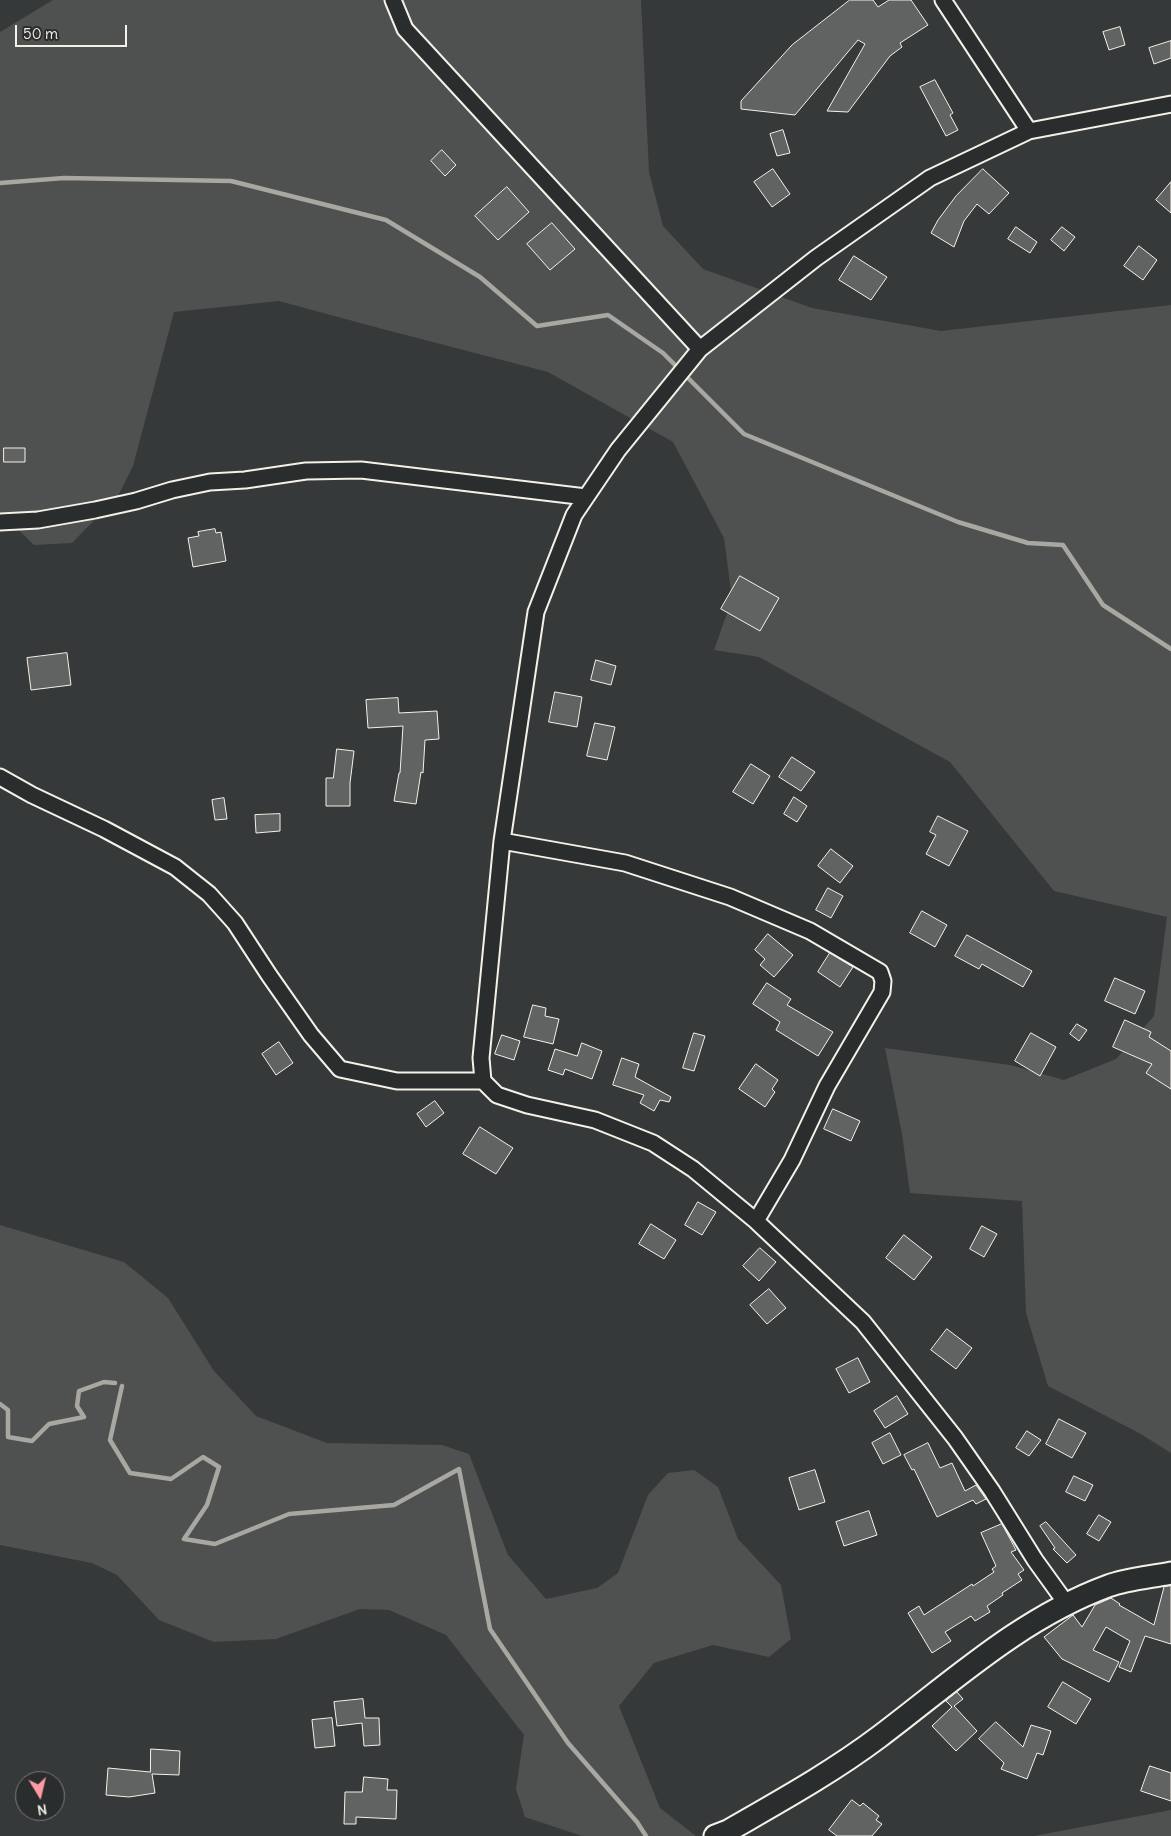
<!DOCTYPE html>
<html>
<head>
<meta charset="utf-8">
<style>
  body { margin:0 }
  #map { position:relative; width:1171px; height:1836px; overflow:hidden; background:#363939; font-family:Delius,sans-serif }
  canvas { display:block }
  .north { position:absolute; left:15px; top:1771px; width:50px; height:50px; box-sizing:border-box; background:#2a2d2e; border:1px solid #7b7b78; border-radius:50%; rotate:171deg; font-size:14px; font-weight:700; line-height:20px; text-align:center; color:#f4f1e8 }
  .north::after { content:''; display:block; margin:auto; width:18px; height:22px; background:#ff9aa2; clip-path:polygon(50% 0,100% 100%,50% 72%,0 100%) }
  .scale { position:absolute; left:15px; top:25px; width:112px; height:22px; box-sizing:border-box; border:2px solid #f4f1e8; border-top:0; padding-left:6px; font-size:15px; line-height:18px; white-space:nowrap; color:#f4f1e8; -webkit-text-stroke:4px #2a2d2e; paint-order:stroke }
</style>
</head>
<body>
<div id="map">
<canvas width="1171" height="1836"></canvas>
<div class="north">N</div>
<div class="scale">50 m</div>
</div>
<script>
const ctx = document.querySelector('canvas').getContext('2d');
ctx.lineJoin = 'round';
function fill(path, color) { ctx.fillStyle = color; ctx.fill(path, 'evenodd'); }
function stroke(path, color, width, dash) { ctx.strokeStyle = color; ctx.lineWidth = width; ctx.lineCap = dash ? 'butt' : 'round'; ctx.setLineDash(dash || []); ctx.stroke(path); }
fill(new Path2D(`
  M53 0H641L649 172 663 226 703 269 812 308 941 331 1171 305V1453L1139 1433 1048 1386 1026 1313 1022 1201 910 1193 902 1134 885 1048 1010 1065 1064 1080 1116 1059 1154 1016 1167 917 1054 891 950 762 759 657 714 650 732 599 724 538 673 442 548 372 375 327 279 301 174 312 133 466 118 496 72 543 34 545 0 512V32Z
  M0 1225 124 1262 168 1298 214 1371 256 1416 327 1443 442 1445 469 1454 508 1555 546 1599 597 1588 618 1573 648 1495 668 1473 694 1470 718 1487 738 1539 781 1585 791 1639 769 1657 713 1645 654 1663 619 1706 660 1808 696 1836H582L525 1817 516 1789 524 1735 446 1635 389 1610 360 1609 276 1639 214 1642 159 1620 117 1575 92 1563 0 1545Z
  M1171 1810V1836H1034Z`), '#4e514f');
stroke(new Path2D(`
  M0 183 64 178 231 181 386 220 480 277 537 326 608 315 663 353 744 434 958 522 1028 543 1063 545 1103 605 1171 649
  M122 1386 110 1440 130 1473 171 1479 203 1457 219 1467 207 1505 184 1539 215 1544 289 1514 394 1505 459 1469 490 1629 568 1743 637 1822 646 1836
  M0 1404 8 1410V1437L32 1441 49 1424 84 1417 77 1406 79 1391 104 1382 115 1383`), '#a8a7a1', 4.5);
const building = new Path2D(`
  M850 0H873L878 7 889 0H911L928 25 900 43 902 47 890 56 848 112 827 111 865 44 858 40 795 115 741 109V101L792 45Z
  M1120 27 1125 45 1109 50 1103 32Z
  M1171 41V58L1154 64 1149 48Z
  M935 80 953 113 950 115 958 130 946 136 920 87Z
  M783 130 790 153 777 156 770 134Z
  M442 150 456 165 445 176 431 161Z
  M773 169 790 194 772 207 754 182Z
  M983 169 1009 193 989 214 977 204 964 221 954 247 931 233 938 220 956 196Z
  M1171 182V213L1156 200Z
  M507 187 529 212 498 240 475 216Z
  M552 223 575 249 550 270 527 244Z
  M1016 227 1037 242 1030 253 1008 239Z
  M1062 227 1075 237 1064 251 1051 240Z
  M1139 246 1157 260 1143 280 1124 266Z
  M854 256 887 277 871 300 839 280Z
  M4 448H25V462H4Z
  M215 529 216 533 221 532 226 561 193 567 188 538 199 536 198 532Z
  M740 576 779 598 760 631 721 609Z
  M67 653 71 685 31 690 27 658Z
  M596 660 616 666 611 685 591 680Z
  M555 692 582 697 577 727 549 722Z
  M398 698 399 713 437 711 439 739 425 740 423 773 421 772 416 804 394 801 399 773H400L403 726 368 728 366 700Z
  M595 723 615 727 607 760 587 756Z
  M337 749 354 751 350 783V806H326V778H333Z
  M792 757 815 772 801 791 779 777Z
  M751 764 770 776 753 804 733 792Z
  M794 797 807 806 797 822 784 814Z
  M224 798 227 819 215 820 212 800Z
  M280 814V831L256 833 255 815Z
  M938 816 968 831 949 866 926 854 936 835 930 832Z
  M831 849 853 866 840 883 818 866Z
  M828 888 843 896 831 918 816 910Z
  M922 911 947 925 935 947 910 933Z
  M768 934 793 955 774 977 760 965 765 959 755 950Z
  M967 935 1032 971 1023 987 982 964 979 969 955 956Z
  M830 953 853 967 840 987 818 972Z
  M1115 978 1145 991 1135 1014 1105 1001Z
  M767 983 791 999 787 1005 833 1032 818 1056 776 1030 780 1022 753 1004Z
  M533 1005 546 1008 545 1016 559 1019 553 1044 524 1037Z
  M1125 1020 1151 1032 1149 1037 1171 1051V1089L1146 1073 1152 1064 1113 1047Z
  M1077 1024 1087 1030 1079 1041 1070 1034Z
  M694 1033 705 1036 694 1071 683 1068Z
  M1031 1033 1056 1047 1040 1076 1015 1061Z
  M502 1035 520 1041 514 1060 495 1054Z
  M279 1042 293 1063 276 1075 262 1054Z
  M582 1043 602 1051 592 1079 565 1069 563 1075 548 1070 555 1049 577 1056Z
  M622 1058 639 1064 635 1077 671 1097 669 1102 660 1100 654 1111 640 1103 644 1095 613 1085Z
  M756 1064 778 1080 772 1089 775 1092 765 1107 739 1089Z
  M435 1101 444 1113 426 1127 417 1114Z
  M833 1109 860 1121 851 1141 824 1129Z
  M480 1127 513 1148 496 1174 463 1154Z
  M698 1202 716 1212 702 1235 685 1225Z
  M651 1224 676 1240 664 1259 639 1244Z
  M982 1226 997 1234 984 1257 970 1249Z
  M904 1235 932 1257 914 1280 886 1258Z
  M760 1248 776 1262 759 1281 743 1266Z
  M769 1289 786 1308 767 1324 750 1305Z
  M947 1329 972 1348 956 1369 931 1350Z
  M858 1358 870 1382 849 1393 836 1369Z
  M897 1396 908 1414 885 1428 874 1411Z
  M1059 1419 1086 1433 1072 1458 1046 1444Z
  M1027 1431 1041 1440 1029 1456 1016 1448Z
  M890 1433 901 1455 883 1464 872 1443Z
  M928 1443 940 1468 952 1463 965 1491 976 1485 986 1499 976 1504 973 1500 937 1517 914 1469 912 1470 904 1455Z
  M815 1470 825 1502 799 1510 789 1478Z
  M1074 1476 1093 1485 1085 1501 1066 1492Z
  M869 1511 877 1535 844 1546 836 1522Z
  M1099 1515 1111 1522 1099 1541 1087 1534Z
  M1046 1522 1076 1555 1067 1563 1053 1549 1055 1548 1040 1526Z
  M1002 1524 1016 1550 1011 1552 1024 1570 1018 1574 1022 1580 1002 1593 1003 1595 987 1606 990 1612 975 1621 971 1616 945 1632 951 1641 932 1653 908 1613 919 1606 924 1615 972 1584 973 1586 994 1572 992 1569 996 1566 981 1533Z
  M1171 1586V1644L1145 1636 1131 1672 1119 1667 1130 1641 1106 1627 1093 1650 1119 1662 1109 1682 1062 1659 1044 1637 1073 1615 1082 1627 1095 1605 1111 1598 1120 1604 1119 1605 1154 1625 1164 1587Z
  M1063 1682 1091 1699 1076 1724 1048 1707Z
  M957 1692 963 1699 954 1706 977 1731 956 1751 932 1726 952 1707 946 1701Z
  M363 1699 365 1718H379L380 1745 364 1746 362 1723 337 1726 334 1702Z
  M332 1718 335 1746 315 1748 312 1720Z
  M996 1722 1023 1747 1031 1725 1051 1731 1043 1755 1037 1753 1027 1779 1001 1769 1004 1763 979 1739Z
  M151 1749 180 1751 179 1775 152 1774 155 1793 129 1797 106 1795 108 1768 150 1772Z
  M1150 1766 1171 1773V1801L1141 1791Z
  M364 1777 388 1779 387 1790H397L396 1819 356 1817V1824H344L345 1792H362Z
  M852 1800 860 1806 863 1803 879 1816 876 1820 882 1824 872 1836H837L829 1830Z`);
fill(building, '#616362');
stroke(building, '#f4f1e8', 1);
const street = new Path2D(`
  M393 0 405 29 700 349
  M943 0 1029 131
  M0 522 38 520 95 510 136 501 172 490 210 482 245 480 306 471 361 470 586 497
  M0 777 32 795 104 829 175 867 209 894 235 923 269 975 311 1035 340 1069 397 1081H483
  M502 841 625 863 730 897 810 931 880 972 883 981 882 992 827 1086 792 1160 756 1221
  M1066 1603 1035 1560 992 1491 955 1438 863 1322 756 1221 693 1169 653 1143 595 1120 527 1105 497 1095 483 1081 481 1058 502 841 536 612 574 515 618 450 700 349 816 258 930 178 1029 131 1171 104`);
const secondary = new Path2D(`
  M715 1836 728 1831C780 1801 831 1773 879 1737 952 1682 1021 1618 1108 1586 1127 1579 1151 1577 1171 1573`);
stroke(street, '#f4f1e8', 19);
stroke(secondary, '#f4f1e8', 25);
stroke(street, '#2a2d2e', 15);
stroke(secondary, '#2a2d2e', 21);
</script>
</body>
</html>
